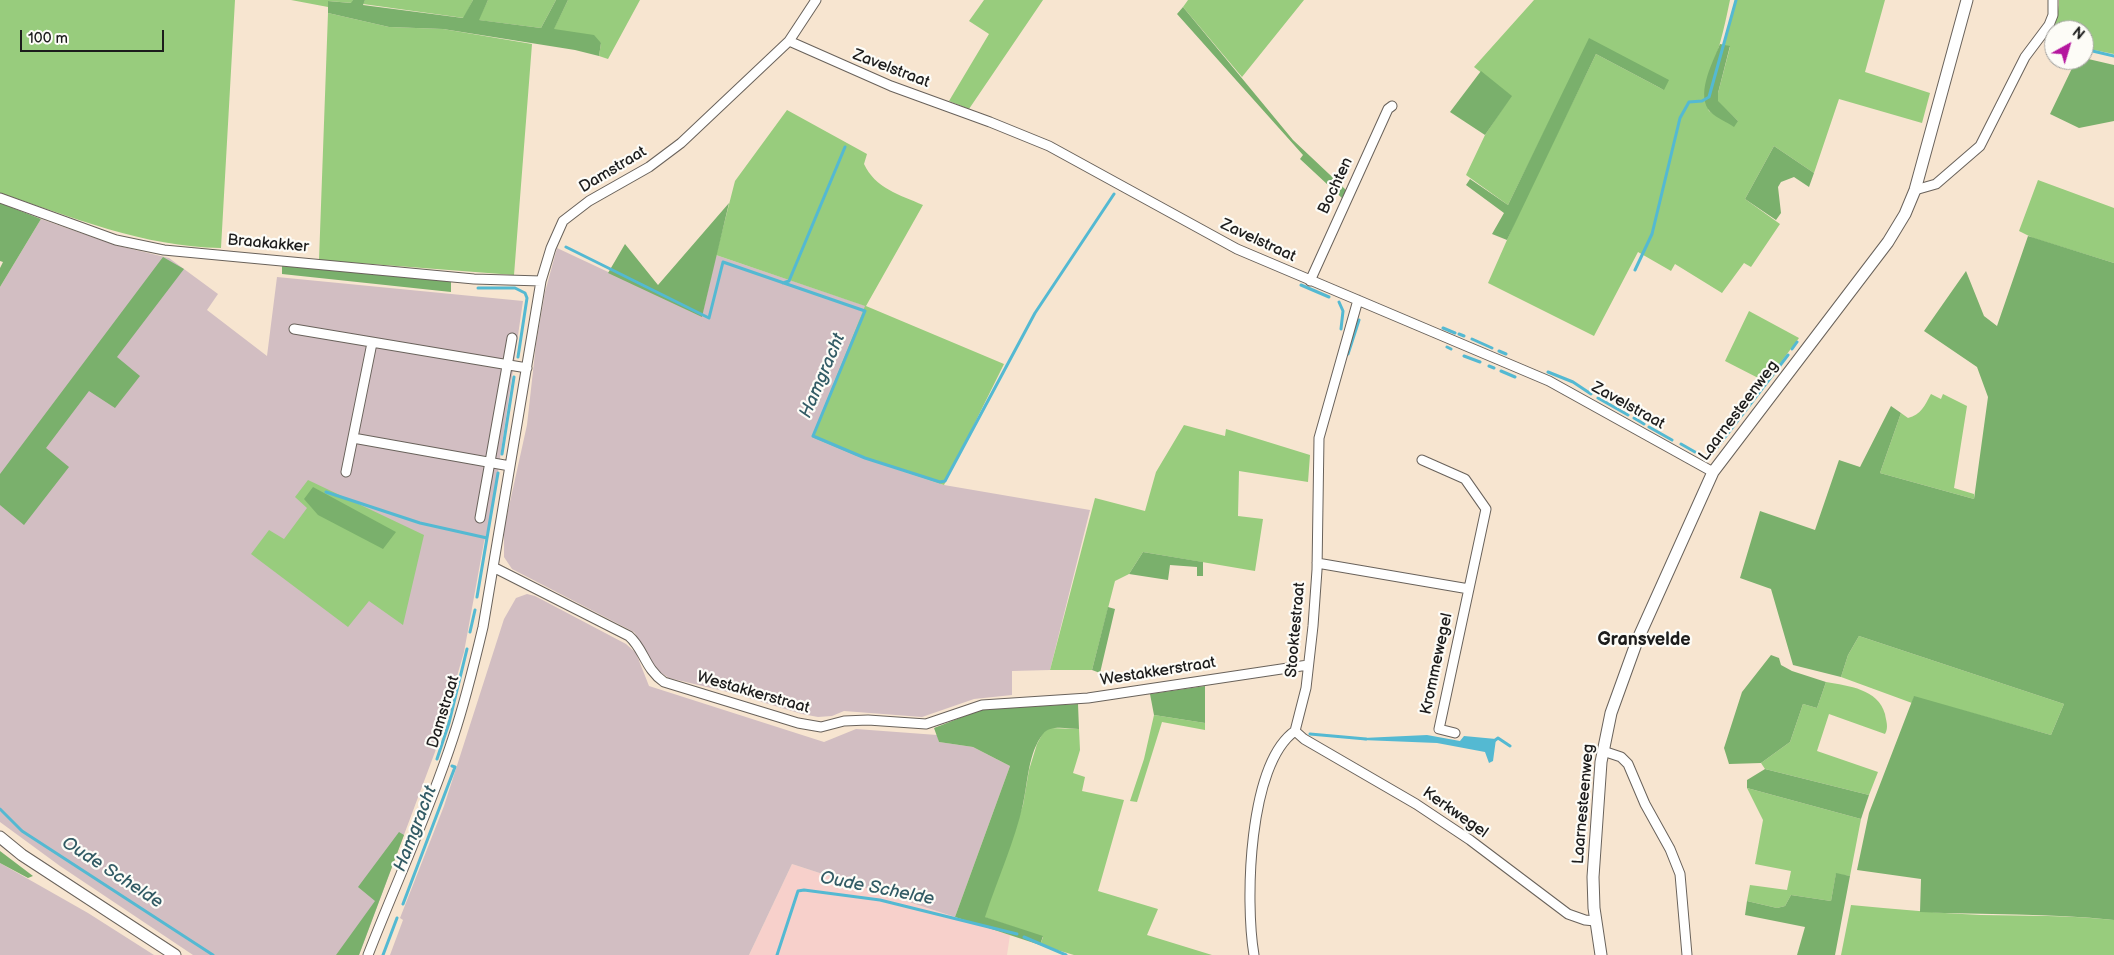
<!DOCTYPE html>
<html>
<head>
<meta charset="utf-8">
<style>
  body { margin:0 }
  #map { position:relative; width:2114px; height:955px; overflow:hidden; background:#f7e5d0; font-family:"Balsamiq Sans",sans-serif }
  canvas { display:block }
  .north { position:absolute; left:2044px; top:20px; width:50px; height:50px; box-sizing:border-box; background:#fdfcf7; border:1px solid #a3a29f; border-radius:50%; rotate:39deg; font-size:14px; font-weight:700; line-height:20px; text-align:center; color:#1c1c1c }
  .north::after { content:''; display:block; margin:auto; width:18px; height:22px; background:#b5179e; clip-path:polygon(50% 0,100% 100%,50% 72%,0 100%) }
  .scale { position:absolute; left:20px; top:30px; width:144px; height:22px; box-sizing:border-box; border:2px solid #1c1c1c; border-top:0; padding-left:6px; font-size:15px; line-height:18px; white-space:nowrap; color:#1c1c1c; -webkit-text-stroke:4px #fdfcf7; paint-order:stroke }
</style>
</head>
<body>
<div id="map">
<canvas width="2114" height="955"></canvas>
<div class="north">N</div>
<div class="scale">100 m</div>
</div>
<script>
const ctx = document.querySelector('canvas').getContext('2d');
ctx.lineJoin = 'round';
function fill(path, color) { ctx.fillStyle = color; ctx.fill(path, 'evenodd'); }
function stroke(path, color, width, dash) { ctx.strokeStyle = color; ctx.lineWidth = width; ctx.lineCap = dash ? 'butt' : 'round'; ctx.setLineDash(dash || []); ctx.stroke(path); }
function write(font, color, halo, rows, align = 'center') {
  ctx.font = font + ' "Balsamiq Sans",sans-serif'; ctx.lineWidth = 4.5; ctx.setLineDash([]); ctx.textBaseline = 'middle'; ctx.strokeStyle = halo; ctx.fillStyle = color; for (const [text, x, y, turn = 0] of rows) {
    ctx.save(); ctx.translate(x, y); ctx.rotate((+turn || 0) * Math.PI / 180); ctx.textAlign = isNaN(turn) ? turn : align; if (halo) ctx.strokeText(text, 0, 0); ctx.fillText(text, 0, 0); ctx.restore();
  }
}
fill(new Path2D(`
  M792 864 1010 935 1007 955H749Z`), '#f7d0cb');
fill(new Path2D(`
  M41 219 115 245 169 258 218 294 207 310 267 356 277 277 523 301 491 520 484 542 464 652 435 752 359 955H193L60 866 0 822V287Z
  M557 248 702 316 716 255 866 306 857 456 944 485 1090 510 1050 670 1012 671V695L974 699 922 717 844 711 832 716 818 717 802 714 732 693 669 678 658 671 634 632 512 569 504 557V529L527 425 536 344 545 292Z
  M527 594 535 596 626 644 636 653 649 686 824 742 856 729 937 735 939 742 973 747 1010 766 955 917 792 864 749 955H390L403 920 400 918 444 806 504 619 516 598Z
  M0 863 88 913 154 955H0Z`), '#d2bec2');
fill(new Path2D(`
  M0 0H235L221 248C144 247 72 217 0 193Z
  M291 0H353L352 3 328 1V7Z
  M365 0H473L464 18 363 4Z
  M488 0H556L541 28 478 20Z
  M568 0H640L608 59 599 56 601 43 553 30Z
  M984 0H1043L969 109 949 101 989 34 969 21Z
  M1188 0H1304L1242 77 1183 7Z
  M1534 0H1730C1727 14 1724 29 1720 43 1714 66 1700 86 1709 111L1719 117 1738 121 1718 102V93L1730 47 1724 45 1735 0H1885L1865 72 1930 93 1922 123 1839 99 1814 173 1774 146 1745 199 1780 224 1751 267 1744 263 1722 293 1675 264 1671 271 1638 252 1594 336 1488 283 1522 206 1596 54 1664 90 1590 39 1508 205 1466 175 1485 135 1511 96 1474 67Z
  M2059 0H2114V54L2084 48V30H2054V40L2052 39C2051 26 2060 14 2059 0Z
  M328 13 389 27 443 29 532 44 514 275 319 260Z
  M787 110 867 154 864 164C875 188 900 195 923 205L866 306 1004 364 944 485 857 456 812 437 865 306 716 255 735 181Z
  M2038 180 2114 208V263L2033 238 2019 231Z
  M1749 311 1799 338 1766 382 1725 361Z
  M1931 394 1941 399 1943 394 1967 406 1954 488 1974 494V499L1880 473 1901 413 1908 418C1921 415 1925 405 1931 394Z
  M1184 425 1225 436 1226 429 1310 455 1308 482 1239 471 1238 516 1263 519 1255 571 1143 552 1129 574 1115 581 1092 670H1050L1095 498 1145 511 1156 472Z
  M308 480 424 535 403 625 369 601 348 627 251 554 269 530 284 539 307 508 295 497Z
  M1859 636 2064 704 2051 735 1914 697 1912 703 1841 677 1848 655Z
  M1826 682C1849 686 1878 689 1885 714 1886 721 1889 727 1885 734L1829 714 1817 751 1878 772 1869 795 1765 769 1761 763 1790 742 1803 704 1817 708Z
  M1154 715 1205 723V730L1162 722 1137 802 1130 801 1144 759Z
  M1049 728 1079 729 1080 750 1073 773 1085 777 1082 791 1124 800 1098 891 1158 909 1147 935 1212 955H1074L1040 945 1043 937 984 917 1023 805 1029 770 1037 744 1043 733Z
  M1747 788 1861 819 1850 876 1836 874 1831 901 1791 895 1785 906 1777 908 1747 901 1750 885 1787 890 1791 871 1755 864 1763 820Z
  M1851 905C1894 909 1937 913 1981 915 2025 916 2069 915 2114 920V955H1841Z`), '#98cc7d');
fill(new Path2D(`
  M353 0H365L363 5 463 18 473 0H488L479 20 541 28 556 0H568L554 29 594 35 601 43 599 56 575 50 443 29 389 27 328 13V1L351 3Z
  M1183 7 1293 140 1346 190 1342 198 1300 159 1303 155 1177 14Z
  M1589 38 1669 80 1664 90 1596 54 1507 240 1492 234 1504 213 1466 185 1470 179 1508 205Z
  M1720 44 1730 46 1718 93V101L1738 121 1734 127C1727 122 1712 116 1708 109 1697 91 1713 62 1720 44Z
  M2084 58 2114 65V121L2079 128 2050 114 2076 60H2084Z
  M1481 71 1512 96 1485 135 1450 112Z
  M1774 146 1814 173 1809 187 1794 177 1781 182 1778 187 1781 213 1776 220 1745 199Z
  M0 203 41 219 0 287V268L3 262 0 261Z
  M729 203 702 317 608 273 625 244 658 285Z
  M2028 236 2114 263V920C2050 913 1984 915 1920 912L1921 879 1857 870 1869 813 1914 696 2051 735 2064 704 1859 636 1848 655 1841 677 1793 665 1771 589 1740 578 1760 511 1815 530 1839 460 1860 467 1891 406 1901 413 1880 473 1974 499 1988 397 1977 367 1924 331 1966 271 1984 316 1997 326Z
  M163 257 184 269 117 357 140 376 115 408 89 391 46 448 69 467 24 525 0 505V474Z
  M282 266 451 281V292L282 274Z
  M313 487 396 532 383 549 318 515 304 499Z
  M1143 552 1203 562V576H1197V567L1170 565 1168 580 1129 574Z
  M1108 607 1115 609 1100 673 1092 670Z
  M1771 655 1779 658 1781 665 1792 671 1826 682 1817 708 1803 704 1790 742 1761 763 1729 764 1724 748 1742 692Z
  M1205 686V723L1154 715 1150 694Z
  M1078 704 1079 729C1069 729 1050 724 1043 734 1028 753 1028 782 1023 804 1015 841 997 880 985 917L1043 936 1040 945 955 917 1010 766 973 747 939 742 934 728 983 709Z
  M1765 769 1869 795 1861 819 1747 788V780Z
  M399 832 404 835 359 955H336L375 901 358 887Z
  M0 851 33 876 28 878 0 863Z
  M1836 873 1850 876 1835 955H1797L1805 927 1745 915 1747 901 1777 908 1785 906 1791 895 1831 901Z`), '#7ab06c');
fill(new Path2D(`
  M1427 735 1460 741 1464 736 1496 739 1493 761 1489 763 1485 752 1437 743 1362 740 1363 738Z`), '#54b9d2');
stroke(new Path2D(`
  M2053 38H2054
  M2084 49 2114 56
  M566 247 709 318 723 262 865 311 813 436 865 458 940 482 945 481 1035 313 1114 194
  M1635 270 1652 234 1680 118 1689 102 1702 101 1709 97 1736 0
  M783 283 789 281 845 147
  M1301 285 1329 297
  M478 288H515L525 293 527 298 518 357
  M1339 302 1343 311 1341 329
  M1443 328 1455 333
  M1459 334 1464 336
  M1472 339 1492 348
  M1447 347 1451 349
  M1792 349 1797 342
  M1499 351 1506 354
  M1348 354 1359 320
  M1464 356 1480 362
  M1489 366 1494 368
  M1501 371 1515 377
  M1548 372 1573 382 1591 394
  M1598 398 1628 415
  M1634 418 1644 424
  M1649 427 1672 440
  M1681 444 1695 452
  M502 454 514 377
  M1707 456 1712 454 1788 355
  M326 492 420 523 487 538
  M477 597 498 473
  M470 632 475 610
  M1310 734 1366 739
  M1494 741 1498 738 1510 746
  M437 759 449 723 467 649
  M0 809 22 831 213 955
  M403 904 455 767 452 766
  M1024 937 1066 955
  M383 955 397 918
  M777 955 798 891 804 890 880 900 1017 934`), '#54b9d2', 3);
const minor = new Path2D(`
  M789 41 891 86 990 122 1049 146 1237 249 1549 381 1713 472
  M1915 190 1936 184 1980 146 2025 57 2049 25 2053 15V0
  M0 198 116 240 164 250 474 279 541 281
  M1310 281 1388 109 1392 106
  M294 329 527 368
  M353 438 510 466
  M1422 460 1465 479 1486 509 1439 729 1455 733
  M346 472 372 343
  M480 518 512 338
  M1317 563 1469 589
  M493 567 629 636C644 649 645 669 664 682L798 723 821 727 844 721 868 720 926 724 982 705 1088 698 1308 665
  M1295 731 1304 739 1416 804 1470 840 1568 914 1585 920 1595 921
  M1603 751 1621 757 1628 764 1645 804 1670 849 1680 874 1687 955
  M368 955C396 883 429 812 453 738 465 702 474 665 483 627L541 281 551 248 563 221 589 201 649 167 681 143 789 41 816 0
  M1254 955C1245 902 1248 764 1295 731L1306 688 1313 626 1317 570 1319 438 1358 300`);
const tertiary = new Path2D(`
  M0 837 22 855 175 955
  M1601 955 1594 908 1593 877 1601 762 1611 713 1637 641 1713 472 1888 242 1905 214 1915 190 1967 0`);
stroke(minor, '#69625b', 11);
stroke(tertiary, '#69625b', 13);
stroke(minor, '#fff', 9);
stroke(tertiary, '#fff', 11);
write('16px', '#1c1c1c', '#fdfcf7', [
  ["Zavelstraat",891,69,21],
  ["Damstraat",613,170,-31],
  ["Bochten",1336,186,-65],
  ["Zavelstraat",1258,241,25],
  ["Braakakker",268,244,5],
  ["Zavelstraat",1628,406,29],
  ["Laarnesteenweg",1739,411,-53],
  ["Stooktestraat",1296,630,-85],
  ["Krommewegel",1437,664,-78],
  ["Westakkerstraat",1158,672,-9],
  ["Westakkerstraat",753,693,16],
  ["Damstraat",444,712,-73],
  ["Laarnesteenweg",1584,804,-85],
  ["Kerkwegel",1455,813,35]
]);
write('italic 18px', '#325b65', '#fdfcf7', [
  ["Hamgracht",823,376,-67],
  ["Hamgracht",416,829,-69],
  ["Oude Schelde",112,873,33],
  ["Oude Schelde",877,889,11]
]);
write('bold 18px', '#1c1c1c', '#fdfcf7', [
  ["Gransvelde",1644,640]
]);
</script>
</body>
</html>
